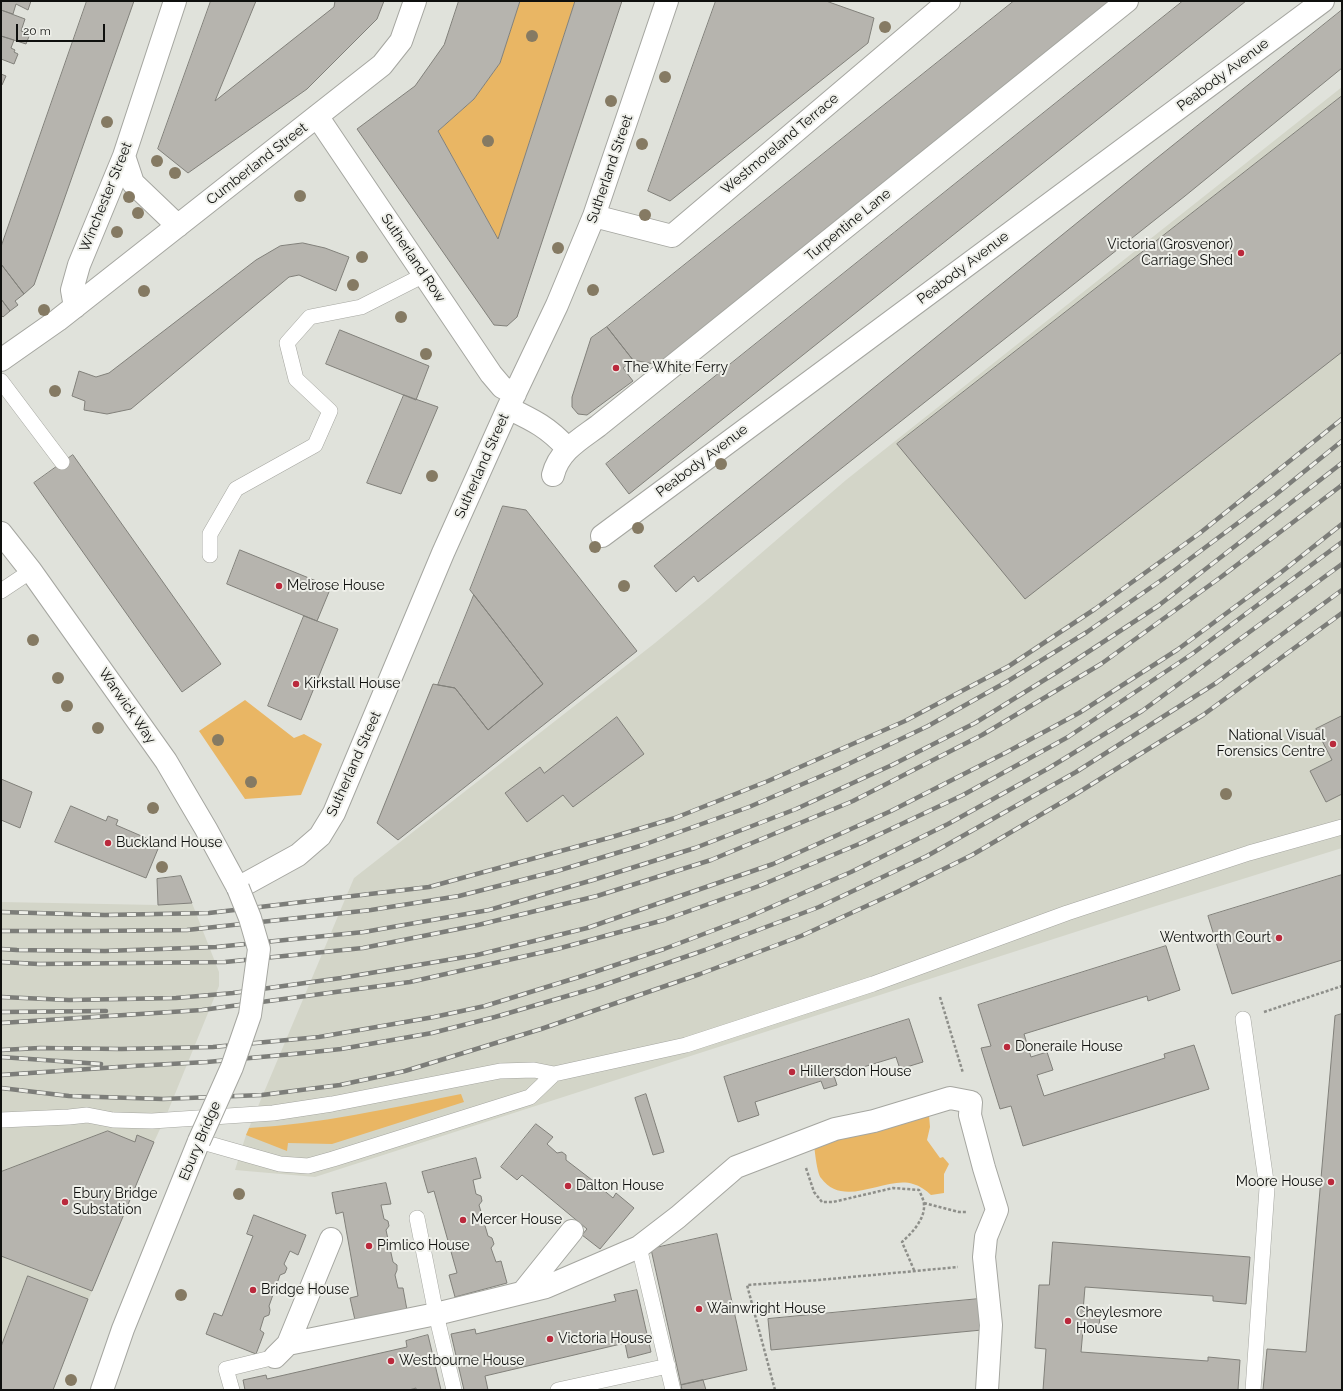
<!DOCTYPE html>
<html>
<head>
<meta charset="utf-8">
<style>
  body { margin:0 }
  #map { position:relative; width:1343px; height:1391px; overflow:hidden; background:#e0e2db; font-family:Raleway,sans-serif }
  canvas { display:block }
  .frame { position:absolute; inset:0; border:2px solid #0f100e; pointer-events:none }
  .scale { position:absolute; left:16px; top:24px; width:89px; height:18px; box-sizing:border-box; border:2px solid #0f100e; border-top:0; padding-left:5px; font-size:12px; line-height:14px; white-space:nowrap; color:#0f100e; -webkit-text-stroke:3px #eeefe9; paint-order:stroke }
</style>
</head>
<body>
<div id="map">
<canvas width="1343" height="1391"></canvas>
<div class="frame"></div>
<div class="scale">20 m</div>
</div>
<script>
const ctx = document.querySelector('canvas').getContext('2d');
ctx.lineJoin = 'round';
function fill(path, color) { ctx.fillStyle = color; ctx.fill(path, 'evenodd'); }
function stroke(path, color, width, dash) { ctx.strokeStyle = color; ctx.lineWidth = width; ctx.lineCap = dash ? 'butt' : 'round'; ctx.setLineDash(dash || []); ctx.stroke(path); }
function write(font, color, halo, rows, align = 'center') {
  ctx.font = font + ' Raleway,sans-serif'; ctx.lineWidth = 4; ctx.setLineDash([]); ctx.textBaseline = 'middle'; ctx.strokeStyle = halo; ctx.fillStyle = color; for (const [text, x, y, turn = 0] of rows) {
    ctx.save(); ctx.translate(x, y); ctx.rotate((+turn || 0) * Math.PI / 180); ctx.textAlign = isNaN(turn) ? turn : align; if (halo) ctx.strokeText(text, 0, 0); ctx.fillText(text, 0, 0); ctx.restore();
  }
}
fill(new Path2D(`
  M1342 87V848L1156 906 315 1177 235 1170 246 1135 354 878 655 643 708 599 846 480Z
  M1 902 158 905 192 903 219 972V986L166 1116 154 1142 85 1308 53 1390H1Z`), '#d3d5c8');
fill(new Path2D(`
  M520 1H575L498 239 438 131 474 99 500 63Z
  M245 700 294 738 304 734 322 744 301 795 245 799 199 731Z
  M461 1094 464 1102 332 1144 288 1143 287 1151 246 1135 249 1128C320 1124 391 1108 461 1094Z
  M929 1115 930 1127 927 1140 940 1158 943 1157 949 1164 944 1174V1193L931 1195C926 1190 920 1186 913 1184 886 1175 844 1210 821 1178 817 1173 815 1152 814 1145Z`), '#e9b664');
const building = new Path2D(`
  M1 1H31L28 10 16 4 13 14 1 10Z
  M87 1H134L34 285 24 294 1 264V247Z
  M211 1H256L215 101 334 7 335 1H384L377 19 307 89 188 173 158 149Z
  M459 1H520L500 63 474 99 438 131 498 239 575 1H622L517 317 507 326 494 325 357 129 415 86 444 45Z
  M716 1H826L874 18 868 43 670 201 648 191Z
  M1014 1H1113L659 365 633 360 607 327Z
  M1183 1H1246L629 494 606 464Z
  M1 10 25 19 21 31 30 34 26 44 1 36Z
  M1342 10V68L1185 196 698 582 694 576 676 592 654 566 1152 162Z
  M1 36 14 40 11 48 15 50 14 52 18 54 14 64 1 59Z
  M1 74 6 76 2 85H1Z
  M1342 96V352L1025 599 897 444Z
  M303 243 325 248 349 257 336 291 299 275 289 277 131 409 107 414 84 410 85 401 72 396 79 371 96 377 109 373 256 260 280 246Z
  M1 264 24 294 15 301 18 305 10 311 1 299Z
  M1 299 10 311 3 317 1 315Z
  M607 327 633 360 623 368 633 381 587 415 578 414 572 407V397L591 338Z
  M340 330 429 366 416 400 326 364Z
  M404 395 438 407 401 494 367 483Z
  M73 455 221 664 182 692 34 483Z
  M503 506 526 510 637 651 398 840 377 823 433 684 455 688 488 730 543 684 470 590Z
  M240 550 331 587 317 621 227 584Z
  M474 595 543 684 488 730 455 688 438 685Z
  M304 616 338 629 301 720 268 706Z
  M1342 716V794L1326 802 1310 771 1332 760 1316 729Z
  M617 717 644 754 573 807 563 795 527 822 505 793 540 767 544 773Z
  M1 779 32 792 20 828 1 820Z
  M71 806 106 821 108 816 118 820 116 825 160 844 146 878 55 842Z
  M1342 875V960L1232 994 1208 916Z
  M181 876 192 903 158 905 157 879Z
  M1166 946 1180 990 1148 1001 1147 996 1024 1034 1031 1057 1047 1052 1053 1070 1037 1075 1044 1096 1165 1058 1164 1054 1194 1045 1209 1089 1023 1146 1011 1106 1000 1109 981 1048 991 1046 978 1005Z
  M1342 1014V1390H1263L1267 1349 1306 1352 1335 1016Z
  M909 1019 923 1062 900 1069 896 1057 834 1076 837 1085 824 1089 821 1081 755 1102 759 1115 738 1122 724 1077Z
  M646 1094 664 1152 653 1155 635 1098Z
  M536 1124 553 1137 547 1144 557 1153 562 1152 566 1155V1160L592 1180H597L601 1183V1188L613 1198 616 1193 634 1208 600 1249 582 1235 587 1229 522 1175 517 1180 501 1167Z
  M108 1131 135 1142 137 1135 154 1142 92 1291 1 1256V1172Z
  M476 1158 481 1178 473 1180 476 1194 481 1196 482 1201 479 1205 488 1236 492 1238 494 1244 491 1248 496 1262 501 1261 507 1283 455 1297 449 1275 457 1273 434 1191 428 1193 422 1172Z
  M386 1183 391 1204 381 1205 384 1219 388 1221 389 1226 386 1230 393 1262 397 1265V1270L395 1275 398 1288H403L407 1310 355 1320 350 1298 358 1296 343 1212 336 1214 332 1193Z
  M254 1215 306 1235 298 1255 290 1251 284 1264 287 1268 285 1273 280 1275 269 1306 270 1310 269 1315 264 1317 260 1330 264 1333 256 1354 206 1334 214 1313 222 1316 253 1236 247 1234Z
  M717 1234 747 1370 681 1385 651 1249Z
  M1053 1242 1250 1257 1246 1304 1213 1301V1296L1085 1287 1083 1311 1100 1312 1099 1331 1083 1330 1081 1352 1208 1361V1357L1240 1360 1238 1390H1043L1046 1349 1035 1348 1039 1285H1049Z
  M28 1276 88 1299 53 1390H1V1347Z
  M637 1290 651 1352 628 1358 625 1343 485 1376 488 1390H464L451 1334 475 1329 476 1334 616 1301 614 1295Z
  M979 1299 982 1330 771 1350 768 1319Z
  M428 1335 441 1390H416V1388L409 1390H245L243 1380 266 1375 267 1379 407 1347 406 1341Z
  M703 1380 706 1390H682L681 1385Z`);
fill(building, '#b6b4ae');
stroke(building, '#81807a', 1);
const lane = new Path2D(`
  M1 381 62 462
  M210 555V534L236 489 315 445 330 411 296 379 287 343 310 317 361 307 424 275
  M1 591 31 571
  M1243 1019 1267 1188 1253 1390
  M1 1120 69 1117 87 1115 113 1120 152 1121 273 1113 332 1104 500 1071 534 1070 554 1074 686 1045 873 984 1067 913 1249 853 1342 827
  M199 1141 280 1164 308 1166 333 1159 530 1097 554 1074
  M417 1218 436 1314 454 1390
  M639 1247 673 1390
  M232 1390 226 1369 275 1357
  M558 1390 668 1366`);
const street = new Path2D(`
  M317 116 491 374 502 387 515 394
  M124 156 133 183 178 226
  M594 216 672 236 949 1
  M75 307 72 290 79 265 124 156 175 1
  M1 360 58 320 382 65 401 41 415 1
  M508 408C533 420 548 427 567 448
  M553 475C559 451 579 440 598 426L1127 1
  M602 536 1323 1
  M238 888 298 855 320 836 334 813 443 553 508 408 557 305 594 216 667 1
  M523 1292 572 1231
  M288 1344 331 1239
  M275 1357 288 1344 436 1314 546 1287 639 1247 678 1217 736 1167 835 1129 874 1121 950 1098 971 1102 970 1115 984 1168 997 1210 986 1237 984 1257 991 1325 987 1390`);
const secondary = new Path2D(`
  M1 533 31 571 166 761 206 829 238 888
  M102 1390 123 1329 199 1141`);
stroke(lane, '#a5a6a0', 16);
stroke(street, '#a5a6a0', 24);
stroke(secondary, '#a5a6a0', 24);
stroke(new Path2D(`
  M940 997 963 1073
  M1264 1012 1342 986
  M806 1168 814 1192 822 1202H833L893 1188 919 1190C921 1195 924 1200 924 1205 925 1219 912 1233 902 1242L914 1270
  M924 1203 959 1212H967
  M775 1390 747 1285 819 1280 958 1267`), '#8e8f8a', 2.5, [3, 2]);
stroke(lane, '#fff', 15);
stroke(street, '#fff', 22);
stroke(secondary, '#fff', 22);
const rail = new Path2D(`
  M1 912 105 915 209 913 429 887 612 837 675 818 768 781 905 721 1009 666 1095 609 1200 533 1342 419
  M1 931H93L187 930 371 910 459 896 557 871 643 845 749 807 840 768 928 726 1008 681 1087 632 1163 579 1274 496 1342 441
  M1 949 17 950 105 951 216 947 364 932 489 910 593 880 695 848 796 809 892 765 975 723 1062 669 1158 606 1342 463
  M1 962 39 964 225 962 363 948 478 925 597 896 711 860 853 801 982 735 1101 664 1221 577 1342 485
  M1 997 69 1000 176 998 233 993 341 978 477 955 587 928 773 864 891 811 1007 752 1079 713 1177 650 1279 574 1342 524
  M1 1012 106 1011
  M1 1023 202 1010 410 982 557 949 664 920 759 886 859 844 963 795 1068 737 1192 654 1342 542
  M1 1050 40 1048 121 1049 213 1047 319 1037 434 1017 485 1006 579 977 664 949 746 918 851 872 948 824 1049 768 1142 711 1342 564
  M1 1057 101 1064
  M1 1075 133 1066 207 1062 304 1053 341 1049 432 1033 495 1017 598 987 705 950 819 907 927 856 1076 772 1216 683 1342 590
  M1 1088 69 1096 163 1099 262 1095 340 1085 405 1071 541 1029 700 974 801 936 897 892 972 855 1076 794 1203 715 1342 613`);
stroke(rail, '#7c7d79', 4.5);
stroke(rail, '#eeefe9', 3, [9]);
const secondaryBridge = new Path2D(`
  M199 1141 232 1067 250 1015 259 949 250 918 238 888`);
stroke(secondaryBridge, '#a5a6a0', 24, []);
stroke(secondaryBridge, '#fff', 22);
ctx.fillStyle = '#857a63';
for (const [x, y] of [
  [885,27],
  [532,36],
  [665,77],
  [611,101],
  [107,122],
  [488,141],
  [642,144],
  [157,161],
  [175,173],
  [300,196],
  [129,197],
  [138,213],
  [645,215],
  [117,232],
  [558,248],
  [362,257],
  [353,285],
  [593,290],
  [144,291],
  [44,310],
  [401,317],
  [426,354],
  [55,391],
  [721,464],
  [432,476],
  [638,528],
  [595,547],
  [624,586],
  [33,640],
  [58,678],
  [67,706],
  [98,728],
  [218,740],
  [251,782],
  [1226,794],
  [153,808],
  [162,867],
  [239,1194],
  [181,1295],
  [71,1380]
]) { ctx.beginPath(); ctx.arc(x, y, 6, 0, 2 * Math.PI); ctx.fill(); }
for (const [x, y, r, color] of [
  [1241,253,4,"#ba293c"],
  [616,368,4,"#ba293c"],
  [279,586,4,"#ba293c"],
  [296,684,4,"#ba293c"],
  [1333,744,4,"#ba293c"],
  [108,843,4,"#ba293c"],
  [1279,938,4,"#ba293c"],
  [1007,1047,4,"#ba293c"],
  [792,1072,4,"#ba293c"],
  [1331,1182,4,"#ba293c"],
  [568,1186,4,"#ba293c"],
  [65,1202,4,"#ba293c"],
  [463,1220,4,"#ba293c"],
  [369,1246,4,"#ba293c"],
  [253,1290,4,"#ba293c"],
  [699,1309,4,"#ba293c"],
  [1068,1321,4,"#ba293c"],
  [550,1339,4,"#ba293c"],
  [391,1361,4,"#ba293c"]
]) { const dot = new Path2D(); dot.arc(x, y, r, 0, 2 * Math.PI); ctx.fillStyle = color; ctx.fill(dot); stroke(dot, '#eeefe9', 1.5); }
write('14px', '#0f100e', '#eeefe9', [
  ["Peabody Avenue",1223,75,-37],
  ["Westmoreland Terrace",780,144,-40],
  ["Cumberland Street",257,164,-38],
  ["Sutherland Street",610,169,-71],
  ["Winchester Street",106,197,-68],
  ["Turpentine Lane",848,225,-39],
  ["Sutherland Row",413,258,56],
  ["Peabody Avenue",963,268,-37],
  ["Peabody Avenue",702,461,-37],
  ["Sutherland Street",482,466,-66],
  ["Warwick Way",127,706,55],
  ["Sutherland Street",354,764,-66],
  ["Ebury Bridge",200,1141,-67]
]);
write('14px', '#0f100e', '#eeefe9', [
  ["Victoria (Grosvenor)",1233,245,"right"],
  ["Carriage Shed",1233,261,"right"],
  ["The White Ferry",624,368],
  ["Melrose House",287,586],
  ["Kirkstall House",304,684],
  ["National Visual",1325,736,"right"],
  ["Forensics Centre",1325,752,"right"],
  ["Buckland House",116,843],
  ["Wentworth Court",1271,938,"right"],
  ["Doneraile House",1015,1047],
  ["Hillersdon House",800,1072],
  ["Moore House",1323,1182,"right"],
  ["Dalton House",576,1186],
  ["Ebury Bridge",73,1194],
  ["Substation",73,1210],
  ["Mercer House",471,1220],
  ["Pimlico House",377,1246],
  ["Bridge House",261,1290],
  ["Wainwright House",707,1309],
  ["Cheylesmore",1076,1313],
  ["House",1076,1329],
  ["Victoria House",558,1339],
  ["Westbourne House",399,1361]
], 'left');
</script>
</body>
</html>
